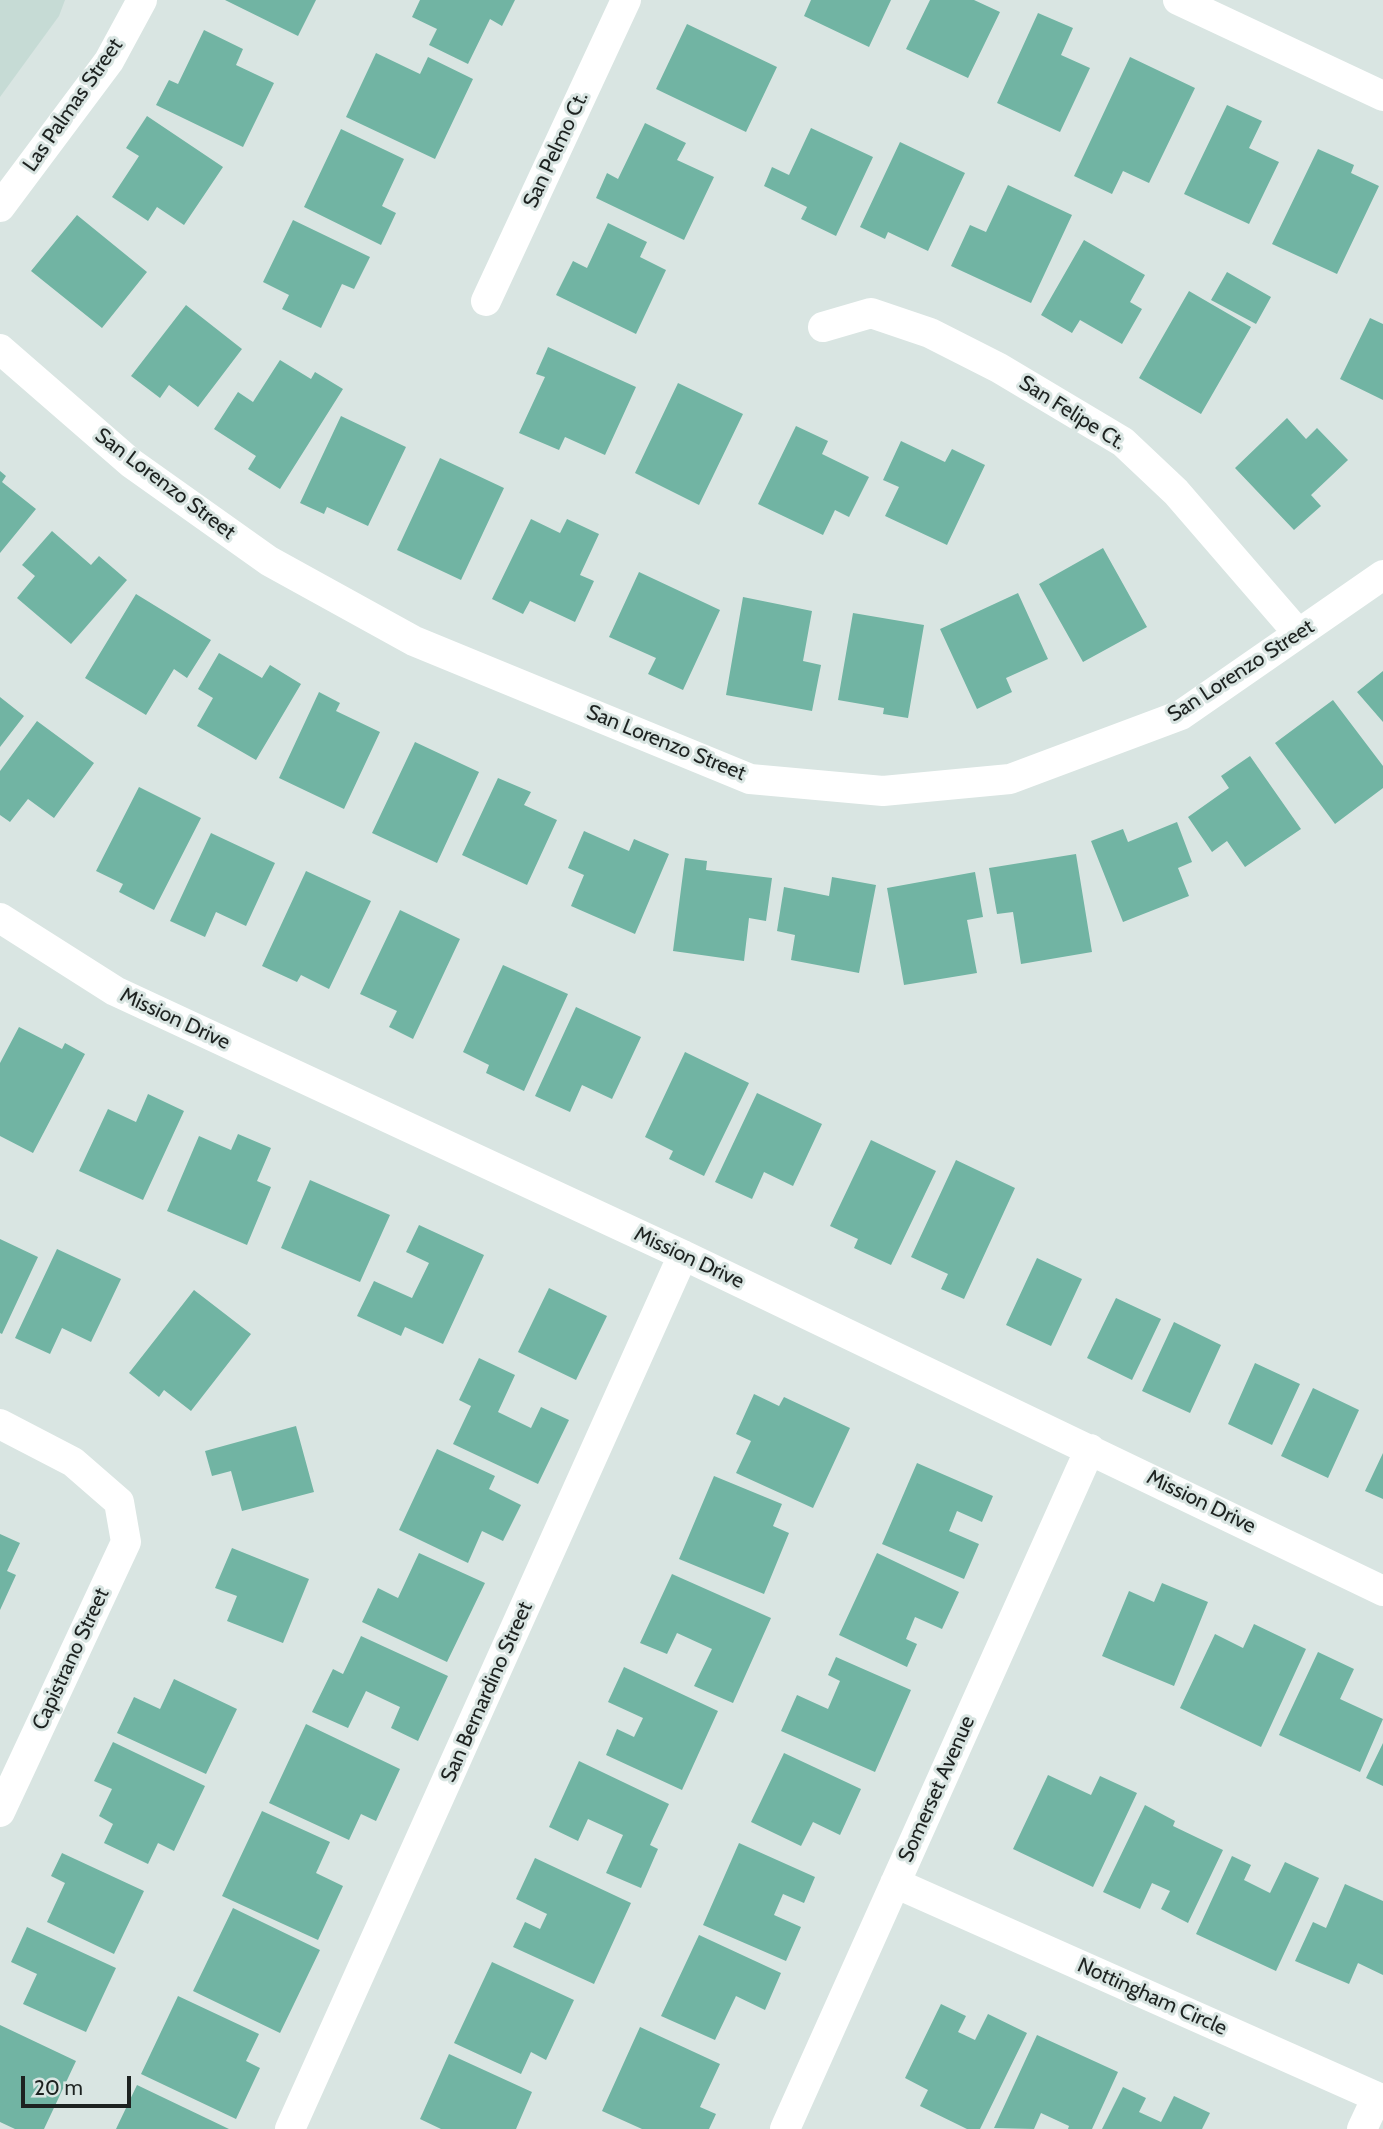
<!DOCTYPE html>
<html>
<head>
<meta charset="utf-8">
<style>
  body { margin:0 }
  #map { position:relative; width:1383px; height:2129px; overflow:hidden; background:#d9e5e2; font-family:Cabin,sans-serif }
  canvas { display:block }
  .scale { position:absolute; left:21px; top:2076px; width:110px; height:32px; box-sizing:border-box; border:4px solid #1d2220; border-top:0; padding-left:9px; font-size:21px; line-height:24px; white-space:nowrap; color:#1d2220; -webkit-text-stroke:5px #d9e5e2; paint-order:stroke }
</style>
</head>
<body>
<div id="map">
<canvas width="1383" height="2129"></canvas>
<div class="scale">20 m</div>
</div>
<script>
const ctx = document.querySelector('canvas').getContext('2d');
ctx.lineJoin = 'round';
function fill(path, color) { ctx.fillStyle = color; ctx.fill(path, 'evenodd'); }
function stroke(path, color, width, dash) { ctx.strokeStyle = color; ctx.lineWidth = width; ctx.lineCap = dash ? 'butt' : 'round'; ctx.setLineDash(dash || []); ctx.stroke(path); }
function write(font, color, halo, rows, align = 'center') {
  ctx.font = font + ' Cabin,sans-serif'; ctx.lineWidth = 6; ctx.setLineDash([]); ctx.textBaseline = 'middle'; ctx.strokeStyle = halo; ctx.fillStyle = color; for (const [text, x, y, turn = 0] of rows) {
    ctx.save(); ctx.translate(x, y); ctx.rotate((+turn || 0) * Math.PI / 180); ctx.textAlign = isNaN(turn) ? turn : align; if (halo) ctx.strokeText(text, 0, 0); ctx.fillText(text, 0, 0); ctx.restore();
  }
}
fill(new Path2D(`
  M0 0H65L59 16 0 97Z`), '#c6dbd5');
fill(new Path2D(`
  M225 0H316L298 36Z
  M420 0H515L502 26 490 19 468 64 429 45 437 29 412 17Z
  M811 0H891L869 47 804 16Z
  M930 0H974L1000 12 968 78 906 49Z
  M1038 13 1073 28 1061 55 1090 68 1060 132 997 103Z
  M687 24 777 67 746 132 656 89Z
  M204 30 243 49 236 65 274 83 243 147 156 105 169 80 178 84Z
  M376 53 420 74 428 57 473 79 435 159 346 117Z
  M1130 57 1195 88 1149 183 1123 171 1112 194 1074 176Z
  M1227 105 1262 121 1249 148 1279 162 1249 224 1184 194Z
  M147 116 223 167 184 225 157 207 148 221 112 197 139 156 126 148Z
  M645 123 686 143 677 160 714 177 684 240 596 198 607 173 618 179Z
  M811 128 873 157 836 236 801 219 807 207 764 186 772 167 789 175Z
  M341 129 404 159 382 206 396 213 381 245 304 207Z
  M900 142 965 173 928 251 888 232 885 239 860 227Z
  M1318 149 1354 165 1351 173 1379 186 1337 274 1272 244Z
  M1008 185 1072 215 1031 303 951 266 970 225 986 232Z
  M77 215 147 272 102 328 31 271Z
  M293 220 370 257 354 289 342 284 321 328 282 309 289 295 263 282Z
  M608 223 647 242 640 257 666 270 636 334 556 295 573 261 587 268Z
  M1084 240 1145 275 1130 302 1142 309 1122 344 1080 320 1072 333 1041 315Z
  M1227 272 1271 297 1256 324 1211 300Z
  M1189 291 1251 327 1201 414 1139 378Z
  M186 305 242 349 198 407 169 385 160 398 131 376Z
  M1370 318 1383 324V400L1340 379Z
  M548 347 636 387 605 455 565 437 559 450 519 433 545 377 536 374Z
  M280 360 311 379 315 372 343 389 280 489 248 469 256 456 214 429 238 392 253 402Z
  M678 383 743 414 699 505 635 473Z
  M341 416 406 447 368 526 327 507 324 514 300 503Z
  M1287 418 1306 439 1317 428 1348 460 1311 495 1321 506 1294 530 1235 468Z
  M796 426 828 441 822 454 869 477 849 517 835 510 823 535 758 504Z
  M901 441 945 462 952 449 985 465 947 545 885 516 899 487 883 480Z
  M440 458 504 488 461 580 397 550Z
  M0 471 6 476 2 482 36 509 0 553Z
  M531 519 560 533 567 519 599 534 580 575 594 581 575 622 530 601 523 614 492 599Z
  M52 531 91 565 99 556 127 580 71 644 17 598 35 576 22 565Z
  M1103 548 1147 627 1083 662 1039 584Z
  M639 572 720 610 683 690 648 674 656 658 609 637Z
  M1018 593 1048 659 1006 678 1012 692 977 709 940 629Z
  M136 594 211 640 187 678 174 669 146 715 85 678Z
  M743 597 812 611 803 661 821 665 812 711 726 695Z
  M853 613 924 625 908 718 883 714 884 708 838 700Z
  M219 653 262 678 270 665 301 684 256 760 197 726 213 698 198 689Z
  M1383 671V722L1357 692Z
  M319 692 340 703 336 711 380 732 344 809 279 778Z
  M0 697 24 716 0 747Z
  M1333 700 1383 766V788L1335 824 1275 743Z
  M37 721 94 763 54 818 28 799 10 822 0 815V771Z
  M415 742 479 772 437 863 372 833Z
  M1250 756 1301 829 1245 867 1227 841 1212 852 1188 817 1229 788 1221 776Z
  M498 778 531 792 524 805 557 820 527 885 462 855Z
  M139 787 201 818 154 910 119 892 123 884 96 871Z
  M1177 822 1192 862 1178 868 1189 896 1123 922 1091 841 1123 829 1128 842Z
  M584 831 629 851 634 839 669 854 635 934 571 906 584 875 568 868Z
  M211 833 275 863 246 926 216 912 205 937 170 921Z
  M1076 854 1092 952 1021 964 1013 912 997 914 989 868Z
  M685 858 707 861 706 870 772 878 766 921 749 918 744 961 673 951Z
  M306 871 371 901 329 989 301 975 297 982 262 966Z
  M975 872 983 917 967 920 977 973 904 985 887 888Z
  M832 877 876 885 859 973 791 960 795 935 777 931 784 887 829 896Z
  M400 910 460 939 413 1039 389 1027 397 1011 360 994Z
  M503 965 568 994 524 1091 486 1073 489 1065 463 1052Z
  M576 1007 641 1037 612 1099 582 1085 570 1112 535 1096Z
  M19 1027 62 1049 65 1043 85 1054 33 1153 0 1136V1063Z
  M685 1052 749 1083 704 1176 669 1159 673 1151 645 1137Z
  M757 1093 822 1124 793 1186 764 1172 752 1199 715 1182Z
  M148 1094 184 1111 143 1200 79 1171 108 1109 136 1122Z
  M238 1134 271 1148 257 1181 271 1187 247 1245 167 1211 199 1136 231 1150Z
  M871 1140 936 1171 891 1265 854 1248 858 1239 830 1226Z
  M956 1160 1015 1188 964 1299 941 1289 948 1274 911 1257Z
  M310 1180 390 1215 360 1282 281 1248Z
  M419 1225 484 1255 443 1344 405 1327 401 1336 357 1316 374 1281 412 1298 429 1263 406 1252Z
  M0 1239 38 1257 2 1334 0 1333Z
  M57 1249 121 1279 91 1342 62 1328 50 1354 15 1338Z
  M1037 1258 1082 1279 1051 1346 1006 1325Z
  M549 1288 607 1316 576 1380 518 1352Z
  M194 1290 251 1334 191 1411 164 1390 159 1397 129 1373Z
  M1116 1298 1161 1319 1132 1380 1087 1358Z
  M1174 1322 1221 1345 1190 1413 1142 1391Z
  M479 1358 515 1375 498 1412 531 1428 541 1407 569 1420 538 1484 453 1444 471 1406 459 1400Z
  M1255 1363 1300 1384 1272 1445 1228 1424Z
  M1313 1388 1359 1410 1328 1478 1281 1456Z
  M754 1394 779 1406 784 1397 850 1428 813 1508 736 1473 751 1441 736 1434Z
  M296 1426 314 1492 242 1511 231 1471 212 1476 205 1451Z
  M437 1449 495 1476 489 1489 521 1505 503 1541 482 1531 468 1563 399 1530Z
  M1383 1453V1499L1365 1491Z
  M917 1463 993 1496 982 1522 957 1511 949 1531 979 1544 964 1579 882 1544Z
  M714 1476 782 1504 773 1526 789 1533 764 1594 679 1559Z
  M0 1534 20 1543 7 1571 16 1575 0 1610Z
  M232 1548 309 1579 283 1643 227 1621 237 1596 215 1588Z
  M419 1553 485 1583 447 1662 362 1622 378 1588 398 1598Z
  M877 1553 959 1592 942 1629 915 1617 906 1639 917 1644 907 1667 839 1635Z
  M672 1574 771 1618 733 1703 694 1686 712 1649 677 1633 667 1654 640 1643Z
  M1162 1583 1208 1602 1174 1686 1102 1656 1129 1591 1154 1602Z
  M1254 1624 1306 1649 1261 1747 1180 1708 1215 1634 1243 1648Z
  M361 1636 448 1676 418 1741 391 1728 400 1707 366 1691 348 1728 312 1712 333 1669 343 1674Z
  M1318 1652 1354 1669 1340 1699 1383 1719 1360 1772 1279 1735Z
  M836 1657 911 1690 875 1772 781 1731 797 1695 828 1709 840 1681 828 1675Z
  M624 1667 718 1711 682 1790 606 1755 617 1729 634 1737 643 1718 608 1702Z
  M174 1679 237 1709 206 1774 117 1733 134 1697 160 1709Z
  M306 1724 400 1769 376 1821 361 1814 349 1840 269 1803Z
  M113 1742 205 1786 174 1851 158 1843 148 1864 104 1843 113 1824 99 1816 112 1789 94 1781Z
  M1383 1743V1786L1366 1778Z
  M784 1753 861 1789 840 1835 813 1822 801 1846 751 1822Z
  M579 1761 669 1804 650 1845 658 1849 641 1888 606 1873 623 1835 588 1819 578 1841 549 1827Z
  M1048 1775 1091 1795 1100 1776 1137 1793 1093 1887 1013 1849Z
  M1145 1805 1175 1821 1173 1826 1223 1850 1188 1923 1161 1909 1170 1891 1152 1883 1140 1909 1103 1892Z
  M262 1811 330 1842 316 1873 343 1886 318 1940 222 1896Z
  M739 1843 815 1877 804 1903 783 1894 774 1915 801 1927 786 1961 703 1925Z
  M62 1853 144 1891 114 1954 47 1922 65 1883 51 1876Z
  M1232 1856 1251 1865 1244 1880 1270 1893 1285 1862 1319 1878 1276 1971 1196 1934Z
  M535 1858 631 1903 594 1984 513 1947 525 1922 540 1929 547 1914 516 1899Z
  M1345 1884 1383 1901V1975L1358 1963 1349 1984 1295 1961 1313 1922 1326 1928Z
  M233 1908 320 1950 280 2033 193 1991Z
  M27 1927 116 1968 86 2032 23 2004 37 1974 11 1962Z
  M699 1935 781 1973 765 2010 736 1996 715 2040 661 2016Z
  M492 1962 574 2000 546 2060 531 2052 521 2074 454 2043Z
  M178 1996 259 2034 246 2061 260 2068 236 2119 141 2074Z
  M941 2004 966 2016 958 2032 975 2040 988 2014 1027 2033 980 2129H967L920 2106 928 2090 905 2078Z
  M0 2025 76 2061 44 2129H15L0 2122Z
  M640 2027 720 2064 700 2107 716 2114 709 2129H642L602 2111Z
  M1037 2035 1118 2072 1092 2129H1068L1069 2126 1041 2113 1034 2129 994 2128Z
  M449 2054 532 2092 516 2129H441L420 2119Z
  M137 2085 229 2129H116Z
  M1123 2087 1146 2098 1139 2112 1161 2122 1174 2096 1210 2113 1202 2129H1102Z`), '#71b4a3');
stroke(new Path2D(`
  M1178 0 1383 96
  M0 207 109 61 142 0
  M486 301 626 0
  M823 327 871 313 930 333 999 368 1123 442 1176 492 1298 633
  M0 349 131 463 269 561 414 641 750 779 883 791 1010 779 1181 715 1383 575
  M0 918 115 991 683 1255 1383 1591
  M0 1424 73 1462 119 1502 126 1542 0 1812
  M895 1883 1377 2097 1362 2129
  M290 2129 683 1255
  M785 2129 1090 1449`), '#fff', 30);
write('21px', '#1d2220', '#d9e5e2', [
  ["Las Palmas Street",73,105,-55],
  ["San Pelmo Ct.",556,150,-65],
  ["San Felipe Ct.",1072,413,32],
  ["San Lorenzo Street",165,484,37],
  ["San Lorenzo Street",1241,671,-33],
  ["San Lorenzo Street",666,743,22],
  ["Mission Drive",175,1019,25],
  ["Mission Drive",689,1258,25],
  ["Mission Drive",1201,1502,26],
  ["Capistrano Street",71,1659,-65],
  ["San Bernardino Street",487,1692,-66],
  ["Somerset Avenue",937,1789,-66],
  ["Nottingham Circle",1152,1997,24]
]);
</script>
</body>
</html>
